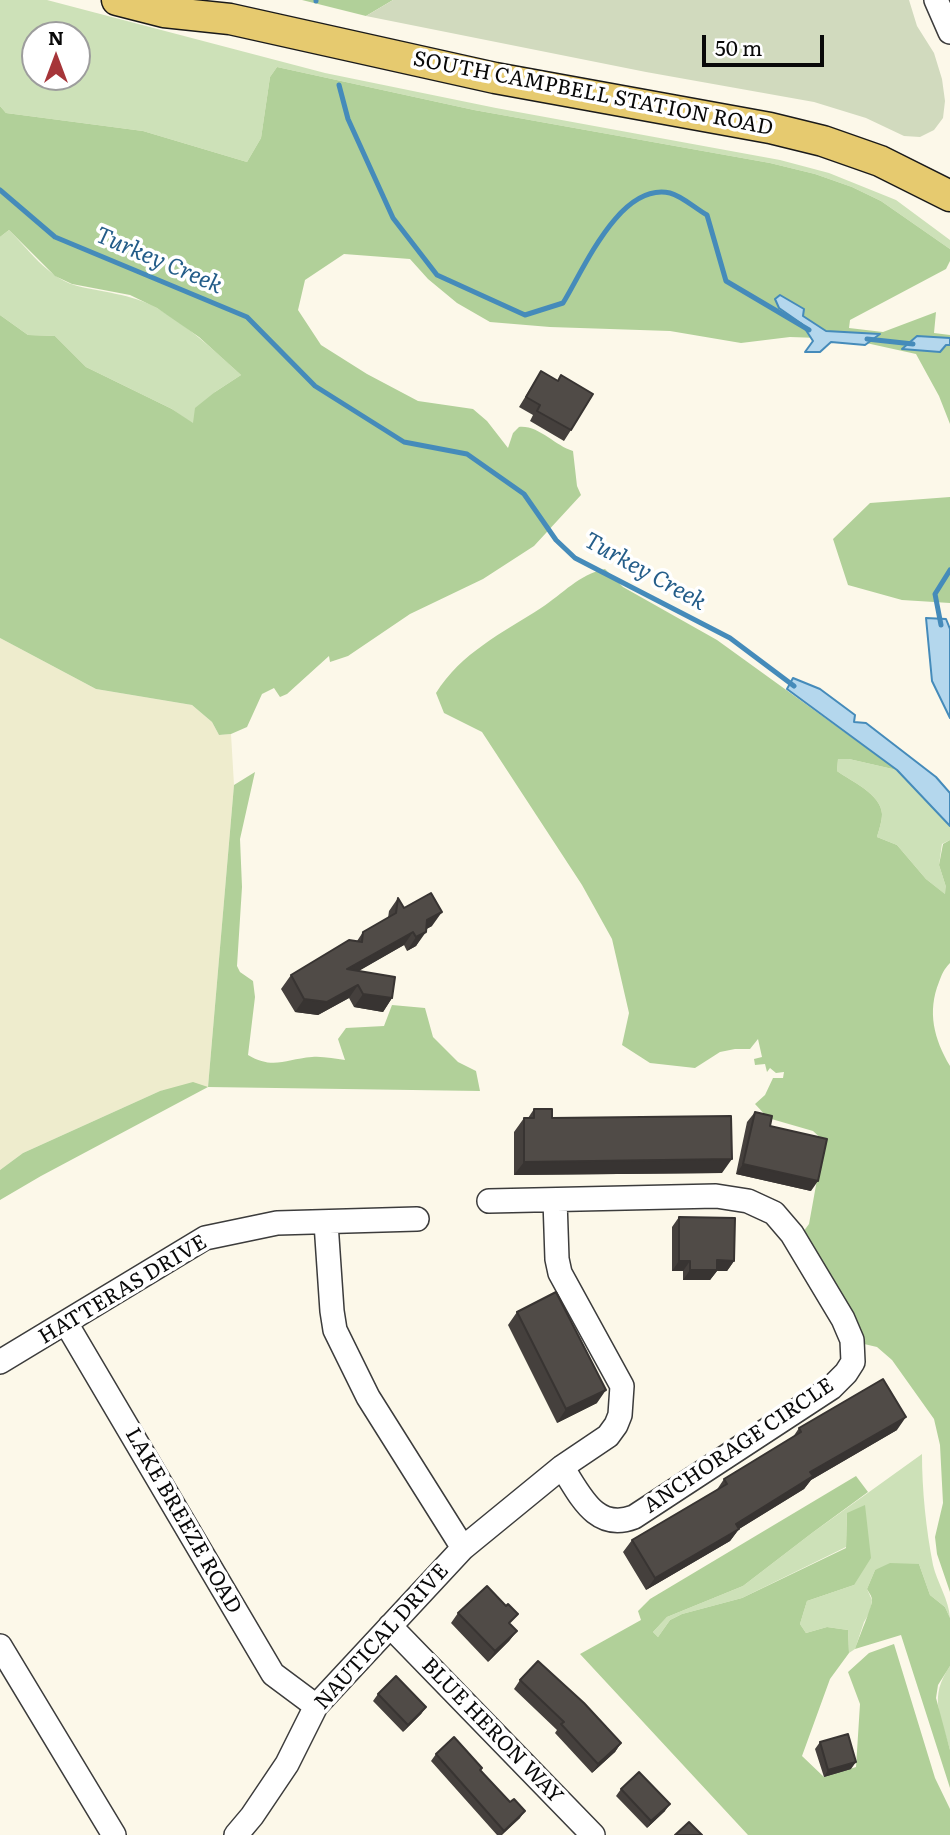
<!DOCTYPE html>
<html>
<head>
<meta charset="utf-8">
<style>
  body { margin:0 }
  #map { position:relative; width:950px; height:1835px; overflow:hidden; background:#fcf8e9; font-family:Literata,serif }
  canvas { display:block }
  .north { position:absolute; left:21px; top:21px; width:70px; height:70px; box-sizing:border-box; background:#fff; border:2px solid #9d9d9d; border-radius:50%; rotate:0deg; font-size:19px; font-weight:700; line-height:28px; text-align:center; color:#090909 }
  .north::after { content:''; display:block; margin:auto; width:24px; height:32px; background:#a63539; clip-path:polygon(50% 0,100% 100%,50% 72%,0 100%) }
  .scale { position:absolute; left:702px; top:35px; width:122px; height:32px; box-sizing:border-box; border:4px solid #090909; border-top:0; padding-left:9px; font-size:21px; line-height:24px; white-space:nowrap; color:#090909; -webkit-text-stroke:5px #fff; paint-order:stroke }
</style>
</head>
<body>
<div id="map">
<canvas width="950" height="1835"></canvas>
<div class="north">N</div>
<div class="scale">50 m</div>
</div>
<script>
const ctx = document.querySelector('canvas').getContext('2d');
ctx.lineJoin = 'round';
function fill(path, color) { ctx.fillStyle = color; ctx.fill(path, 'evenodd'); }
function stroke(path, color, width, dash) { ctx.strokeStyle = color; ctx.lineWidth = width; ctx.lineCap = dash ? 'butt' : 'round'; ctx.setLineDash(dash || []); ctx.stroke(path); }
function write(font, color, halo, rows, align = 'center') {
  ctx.font = font + ' Literata,serif'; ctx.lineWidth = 7; ctx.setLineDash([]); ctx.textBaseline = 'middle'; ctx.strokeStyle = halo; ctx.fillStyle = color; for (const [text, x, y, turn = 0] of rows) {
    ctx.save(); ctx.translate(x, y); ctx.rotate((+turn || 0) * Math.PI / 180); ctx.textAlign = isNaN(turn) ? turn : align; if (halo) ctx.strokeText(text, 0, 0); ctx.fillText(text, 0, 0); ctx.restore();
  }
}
fill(new Path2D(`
  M0 638 96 689 192 705 212 722 219 735 231 734 234 785 208 1087 160 1091 23 1153 0 1170Z`), '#eeeccd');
fill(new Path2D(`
  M0 0H47L325 73 496 108 780 160 829 173 896 200 950 240V249L881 201 852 187 815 174 770 163 474 110 277 67 270 77 261 138 247 162 143 131 6 113 0 106ZM35 35H77V77H35Z
  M9 230C28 249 48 277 74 285 103 293 130 293 157 308 188 326 215 351 241 375L215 392 193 424 172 409 86 367 55 336 28 335 0 315V237Z
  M838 759H849L897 770 950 826V840L942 844 939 865 946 887V895L926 879 897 845 877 837C879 830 882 821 882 814 881 794 851 781 837 771Z
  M922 1454C922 1490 926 1529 933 1565 937 1582 949 1600 950 1618L945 1607 930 1595 919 1564 875 1570 867 1589 872 1600 870 1612 864 1622 855 1649 849 1653 848 1630 827 1627 806 1633 800 1624 807 1601 854 1585 847 1513 846 1547 742 1598 682 1614 670 1620 658 1637 653 1632 667 1617 743 1586 812 1533Z
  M950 1666V1750C941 1716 928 1698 950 1666Z`), '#cde1b8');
fill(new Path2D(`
  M302 0H393L366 16Z
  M277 67 474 110 770 163 815 174 852 187 881 201 950 249V261L946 269 850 320 849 328 883 332 936 312 934 333 950 335V424L939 396 916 354 848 339 790 337 741 343 670 331 550 327 490 322 457 303 428 279 410 259 344 254 305 280 298 310 321 345 367 374 418 401 473 409 487 421 508 448 513 433 519 427C539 425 555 446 573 451L577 486 581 495 534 546 483 579 410 614 348 656 330 662 329 656 287 694 280 697 274 688 262 694 247 727 231 734 219 735 212 722 192 705 96 689 0 638V315L28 335 55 336 86 367 172 409 193 423 195 408 215 392 241 375 199 337 157 308 130 295 72 284 55 276 9 230 0 237V106L6 113 143 131 247 162 261 138 270 77Z
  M950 497V603L902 600 848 585 833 539 870 503Z
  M605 569 623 587 717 640 897 770 849 759H838L837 771C851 781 881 794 882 814 882 821 879 830 877 837L897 845 926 879 945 894 946 887 939 865 943 844 950 840V963C944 969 942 974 939 982 927 1012 934 1039 950 1066V1592L937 1554 935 1537 943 1503 940 1445 934 1419 892 1360 877 1347 864 1344 858 1327 803 1232 809 1224 824 1141 813 1131 768 1118 755 1104 765 1095 773 1078H783L784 1072 776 1073 770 1068 767 1072 765 1064 755 1065 754 1059 762 1057 758 1039 750 1049H735L720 1052 695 1068 650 1063 622 1045 629 1013 612 939 582 885 482 732 444 713 436 693C461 653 502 633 541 608 564 593 578 575 605 569Z
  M255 772 240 839 242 887 237 966 240 972 253 981 255 997 248 1055C273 1070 286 1059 312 1057 323 1056 335 1059 345 1060L338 1039 346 1028 384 1026 392 1005 425 1008 433 1037 458 1062 476 1071 480 1091 208 1087 41 1176 0 1200V1170L23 1153 160 1091 193 1082 208 1087 234 785Z
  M856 1476 868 1492 812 1533 743 1586 667 1617 653 1632 658 1637 670 1620 682 1614 742 1598 846 1548 847 1513 865 1505 871 1558 854 1585 807 1601 800 1624 806 1633 827 1627 848 1630 849 1653 830 1679 802 1756 824 1777 856 1767 860 1704 848 1672 869 1653 894 1644 935 1778 950 1809V1835H748L580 1654 641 1620 638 1611 650 1599Z
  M890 1563 919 1564 930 1595 945 1607 950 1618V1666L938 1685 936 1698 950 1750V1788L901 1635 855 1649C858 1640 873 1604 872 1600 872 1596 869 1593 867 1589L875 1570Z`), '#b1d099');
fill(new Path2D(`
  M393 0H909L917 26 934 53 942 79 945 101 943 118 934 130 920 137 904 136 866 118 814 102 646 72 366 16Z`), '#d1dabe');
const water = new Path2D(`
  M780 295 804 309 803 316 826 331 880 334 865 345 831 342 820 352H805L813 341 802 324 779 308 775 299Z
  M917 336 950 338V345H946L940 352 902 349Z
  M926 618 946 619 950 629V718L932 681Z
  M793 678 820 689 855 715 854 722 866 723 936 777 950 793V826L897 770 787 689Z`);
fill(water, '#b4d7ed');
stroke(water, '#458bba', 2);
stroke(new Path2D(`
  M316 0V1
  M339 85 348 119 393 218 437 275 525 315 563 303C584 269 620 182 670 193 682 196 696 209 707 215L726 281 809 330
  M0 190 55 237 247 317 315 386 404 442 467 454 524 494 556 540 575 558 730 638 794 686
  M867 339 913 344
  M941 625 935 594 950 570`), '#458bba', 5);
const minor = new Path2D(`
  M936 0 950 32
  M489 1201 716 1196 748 1201 774 1213 792 1234 843 1319 852 1340 853 1362 846 1373 831 1388 634 1517C595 1532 580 1494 562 1467
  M326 1223 332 1311 335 1330 368 1397 463 1548
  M66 1323 273 1674 316 1706
  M0 1362 205 1238 277 1223 417 1219
  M390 1626 593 1835
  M0 1646 114 1835
  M236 1835 252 1816 287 1764 316 1706 463 1548 562 1467 608 1436 616 1425 620 1415 622 1386 560 1273 557 1259 555 1200`);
const major = new Path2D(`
  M117 0 164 12 230 19 495 78 770 128 823 141 880 161 950 196`);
stroke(minor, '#3c3c3c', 26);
stroke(major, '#1a1a1a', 33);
stroke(minor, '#fff', 23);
stroke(major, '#e6ca6f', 30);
fill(new Path2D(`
  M541 371 558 381 561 375 571 430 564 441 530 421 533 415 519 407Z
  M398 898 404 908 432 926 426 929 416 946 407 951 404 945 358 971 392 998 383 1012 354 1007 349 998 318 1015 295 1012 281 989 291 975 357 941 363 932 388 918 389 911Z
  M534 1109 552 1118 722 1173 514 1175V1132L524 1118H528Z
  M755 1112 811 1191 736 1174 747 1122Z
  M679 1217 734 1261 727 1271H717L710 1280H683V1271H672V1227Z
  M517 1312 597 1403 557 1423 508 1325Z
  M799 1428 897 1430 811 1480 804 1489 739 1529 730 1541 646 1590 623 1552 632 1540 716 1491 724 1479 793 1437Z
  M458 1613 511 1625 517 1631 509 1641 488 1662 451 1623Z
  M520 1680 621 1743 615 1752 592 1773 555 1733 557 1730 514 1689Z
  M378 1694 426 1707 421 1714 403 1732 373 1701Z
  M820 1742 851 1769 824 1777 815 1749Z
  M436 1754 482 1768 481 1770 520 1818 502 1835H497L431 1761Z
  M621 1789 665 1811 647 1828 616 1796Z`), '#45403d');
fill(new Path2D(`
  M442 912 432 926 418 934 427 920Z
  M413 932 404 945 338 983 347 969Z
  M426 932 416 946 407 951 416 937Z
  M358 985 349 998 318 1015 295 1012 304 999Z
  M363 994 392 998 383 1012 354 1007Z
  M732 1159 722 1173 514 1175 524 1162Z
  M743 1164 818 1181 811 1191 736 1174Z
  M717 1260 734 1261 727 1271H717L710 1280H683L690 1270Z
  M679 1261H690L683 1271H672Z
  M606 1390 597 1403 557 1423 566 1409Z
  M906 1417 897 1430 811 1480 804 1489 739 1529 730 1541 646 1590 655 1578 810 1472Z
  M517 1631 509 1641 488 1662 495 1651Z
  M426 1707 421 1714 403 1732 408 1725Z
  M621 1743 615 1752 592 1773 598 1764Z
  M856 1762 851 1769 824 1777 828 1770Z
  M670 1804 665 1811 647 1828 651 1821Z
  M525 1811 520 1818 501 1835 504 1831Z`), '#383432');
const building = new Path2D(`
  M541 371 558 381 561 375 593 394 571 430 537 411 540 405 526 397Z
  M431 893 442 912 427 920 426 932 416 937 413 932 347 969 395 977 392 998 363 994 358 985 327 1002 304 999 291 975 349 940 362 942 363 932 396 913 398 898 404 908Z
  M534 1109H552V1118L731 1116 732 1159 524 1162V1118H534Z
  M755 1112 772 1116 770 1126 827 1139 818 1181 743 1164Z
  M679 1217 735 1218 734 1261 717 1260V1270H690V1261H679Z
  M556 1292 606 1390 566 1409 517 1312Z
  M883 1379 906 1417 810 1472 813 1476 736 1524 739 1529 655 1578 632 1540 727 1484 724 1479 801 1432 799 1428Z
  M487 1586 506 1606 508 1604 518 1614 509 1623 517 1631 495 1651 458 1613Z
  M538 1661 584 1703 621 1743 598 1764 561 1724 564 1722 520 1680Z
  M396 1676 426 1707 408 1725 378 1694Z
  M848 1734 856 1762 828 1770 820 1742Z
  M454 1737 482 1768 480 1770 510 1802 514 1799 525 1811 504 1831 436 1754Z
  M639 1772 670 1804 651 1821 621 1789Z
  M689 1822 702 1835H675Z`);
fill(building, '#504b47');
stroke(building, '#383432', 2);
write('21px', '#090909', '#fff', [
  ["SOUTH CAMPBELL STATION ROAD",593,94,11],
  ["HATTERAS DRIVE",123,1290,-31],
  ["ANCHORAGE CIRCLE",739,1446,-34],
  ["LAKE BREEZE ROAD",183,1521,60],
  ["NAUTICAL DRIVE",382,1637,-48],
  ["BLUE HERON WAY",492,1731,46]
]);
write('italic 23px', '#245d89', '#fff', [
  ["Turkey Creek",159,261,23],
  ["Turkey Creek",645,572,29]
]);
</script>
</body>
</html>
